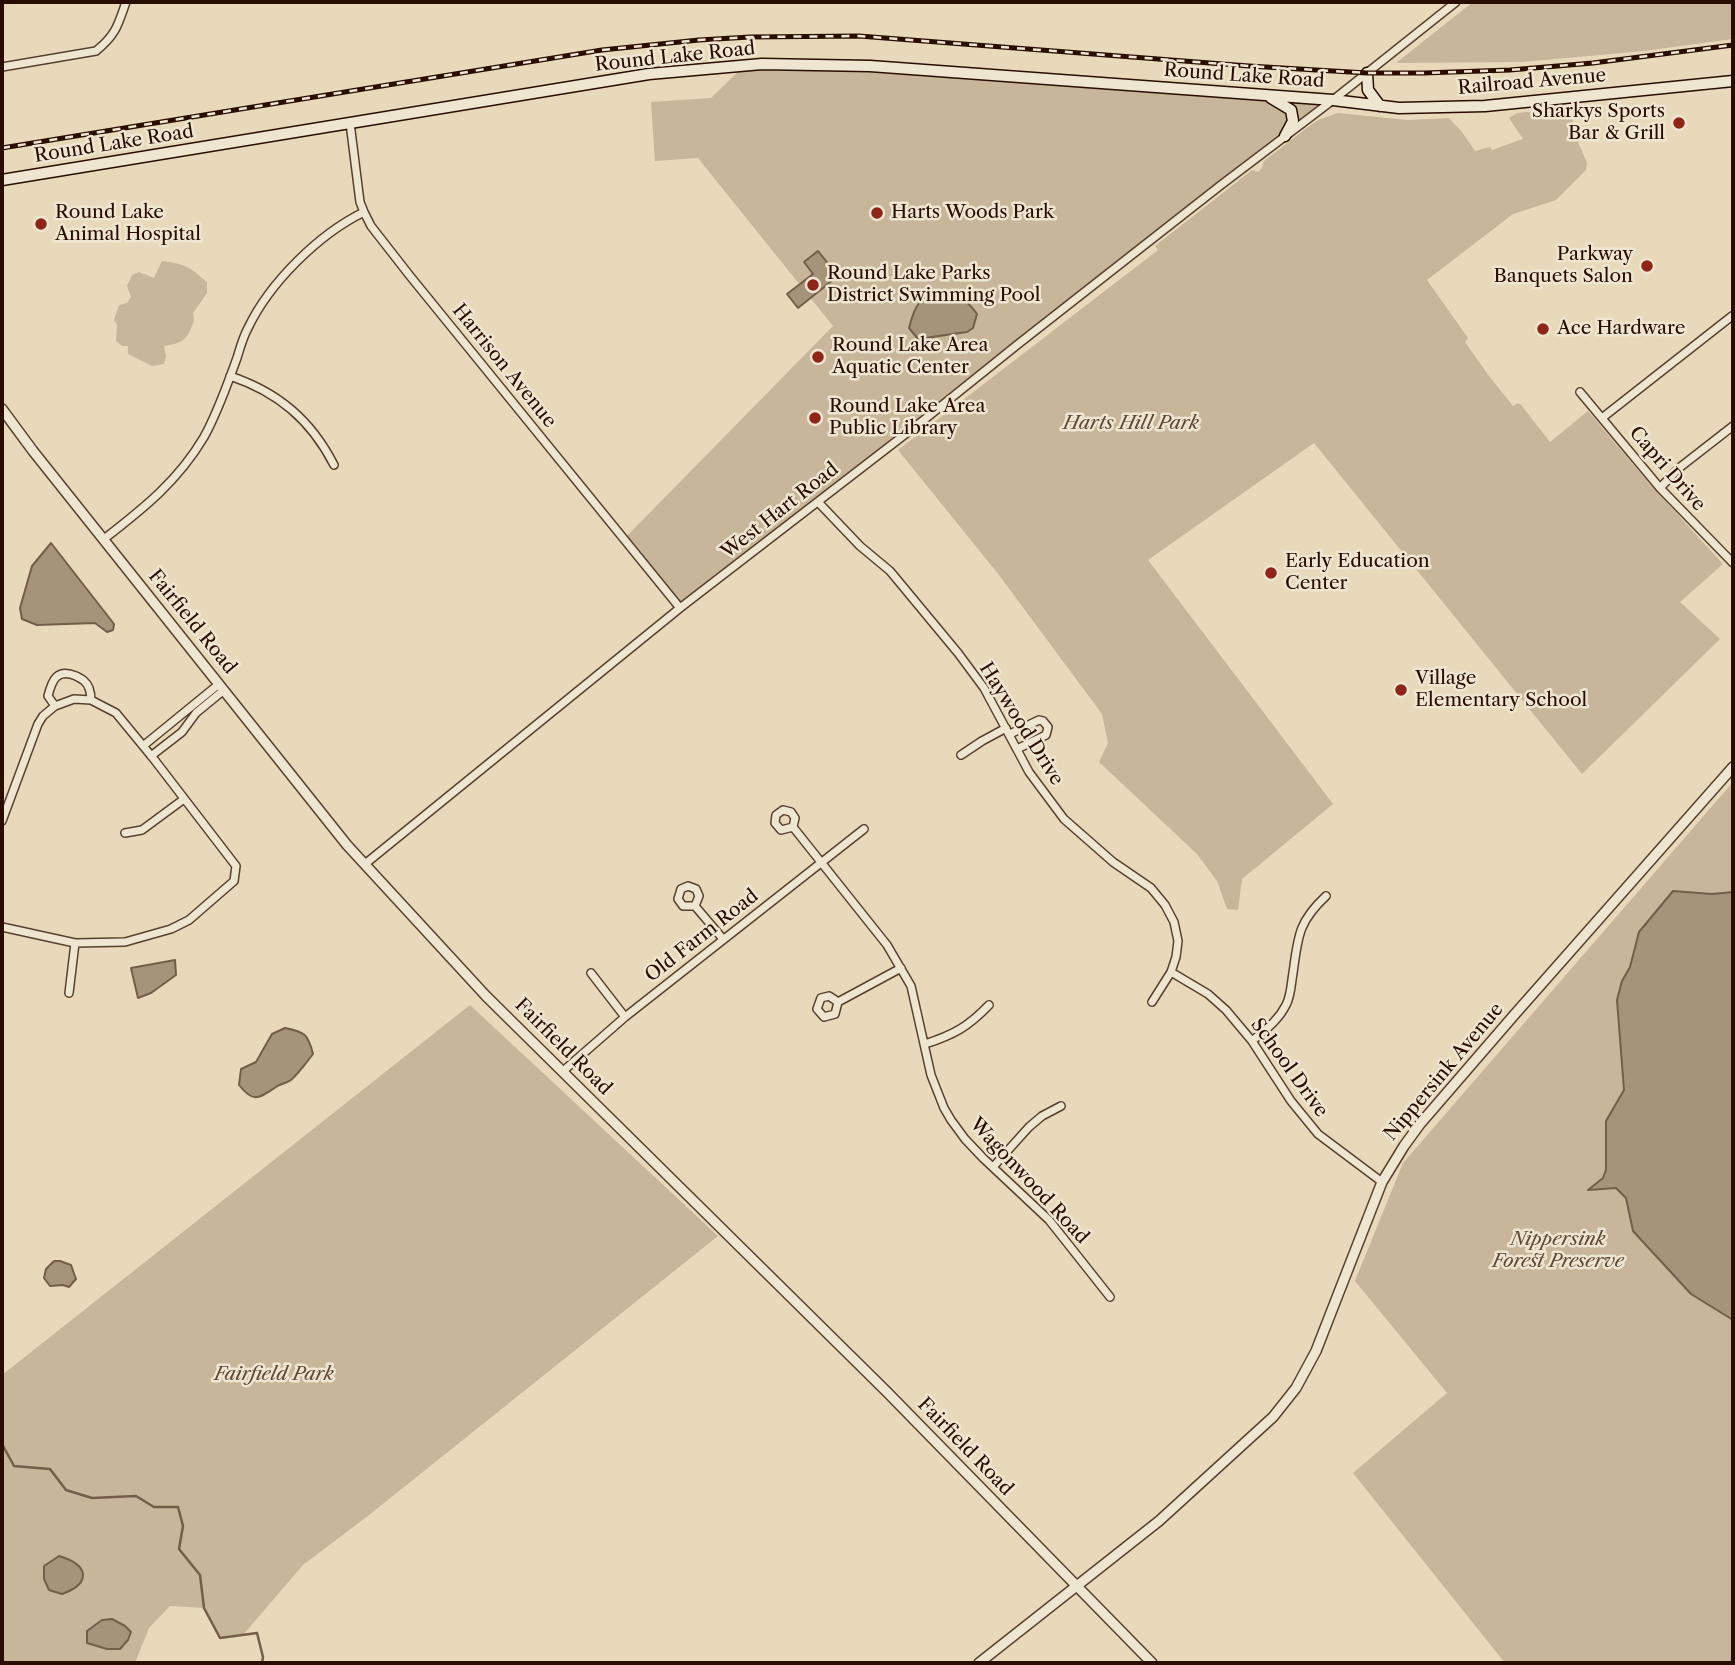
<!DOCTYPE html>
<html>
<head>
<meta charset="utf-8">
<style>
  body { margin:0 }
  #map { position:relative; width:1735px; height:1665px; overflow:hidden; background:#e7d9b9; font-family:"Libre Caslon Text",serif }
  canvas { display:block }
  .frame { position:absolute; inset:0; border:4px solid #290d00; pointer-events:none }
</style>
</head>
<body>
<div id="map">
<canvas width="1735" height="1665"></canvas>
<div class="frame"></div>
</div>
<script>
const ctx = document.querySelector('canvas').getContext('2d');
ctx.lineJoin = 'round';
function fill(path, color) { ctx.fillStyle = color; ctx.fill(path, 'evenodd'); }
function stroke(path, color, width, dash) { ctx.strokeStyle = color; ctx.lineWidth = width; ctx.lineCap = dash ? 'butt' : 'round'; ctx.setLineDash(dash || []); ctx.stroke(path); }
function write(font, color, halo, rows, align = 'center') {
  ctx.font = font + ' "Libre Caslon Text",serif'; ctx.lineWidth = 5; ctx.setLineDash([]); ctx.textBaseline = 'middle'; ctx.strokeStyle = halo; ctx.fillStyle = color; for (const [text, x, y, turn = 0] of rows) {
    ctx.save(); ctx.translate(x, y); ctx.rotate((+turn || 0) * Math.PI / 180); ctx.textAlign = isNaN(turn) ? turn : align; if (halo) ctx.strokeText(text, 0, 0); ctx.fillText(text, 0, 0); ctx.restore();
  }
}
fill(new Path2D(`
  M1473 2H1733V39L1644 51 1522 62 1396 63Z
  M745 65 1333 100 680 608 624 539 833 326 698 158 655 161 651 102 711 98Z
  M1548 110 1559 112 1569 110 1579 137 1578 142 1587 163 1586 170 1556 200 1513 214 1427 280 1468 338 1465 342 1489 376 1513 406 1518 403 1521 405 1550 442 1588 411 1647 481 1723 564 1680 602 1720 639 1582 774 1314 443 1148 560 1333 804 1242 879 1238 910 1227 909 1217 881 1197 854 1099 762 1108 743 1102 714 999 575 898 450 1158 250 1155 246 1252 170 1258 172 1262 168 1264 161 1308 127 1318 120 1338 113 1407 120 1449 118 1462 132 1475 151 1490 147 1492 150 1523 139 1509 118 1517 113Z
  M162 261C186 264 189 267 207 282V293L193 313C195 322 193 323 190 331 184 343 176 344 164 346L166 357 164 364 152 366 128 354V346H122L116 341 117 325 114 320 119 305 127 303 131 297 127 286 132 275 139 272 154 278Z
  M1733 782V1663H1505L1353 1473 1447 1393 1355 1281 1403 1163Z
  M470 1005 718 1236 369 1515 303 1565 243 1635 220 1638 204 1608 170 1606 149 1628 135 1663H2V1375Z`), '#c7b69a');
const water = new Path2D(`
  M818 251 838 276 798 308 787 294 813 274 804 262Z
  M930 294C953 294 963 294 977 314L973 328 967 332 918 339 909 328C913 313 916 302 930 294Z
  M51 543 114 624 113 630 107 632 95 623 37 625 22 619 20 608 32 566Z
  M1673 891 1712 894 1733 892V1320L1691 1294 1633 1231 1626 1198 1616 1188 1588 1190 1603 1178 1606 1170V1121L1624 1090 1617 1000 1622 981 1630 967 1639 932Z
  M175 960 176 975 151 993 138 998 131 968Z
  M285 1028C305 1032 308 1034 313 1054 306 1063 299 1073 291 1080 287 1083 280 1084 276 1087 259 1098 254 1104 239 1085L241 1069 256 1062 272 1034Z
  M54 1261H60L71 1265 76 1279 69 1287 63 1285 50 1286 44 1278 46 1269Z
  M59 1556C89 1565 92 1583 62 1594L49 1590 44 1579V1566Z
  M112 1619 125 1626 131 1632 128 1640 120 1649H107L87 1643V1631L102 1620Z`);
fill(water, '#a6947a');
stroke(water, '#745e49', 2);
stroke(new Path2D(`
  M2 1444 14 1466 50 1469 66 1490 92 1498 136 1496 154 1507H178L183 1526 179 1549 200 1575 204 1608 220 1638 257 1633 263 1657 262 1663`), '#745e49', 2.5);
const minor = new Path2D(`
  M2 67 96 51C116 35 118 25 126 2
  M350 123 360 202 364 212 371 226 410 276 680 608
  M230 376C278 392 311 420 334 465
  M1580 392 1660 488 1733 563
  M1602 418 1732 316
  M1660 488 1679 468 1733 426
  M818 502 860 546 890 571 958 653 984 688 1029 772 1064 819 1113 862 1151 888 1165 905 1174 922 1178 941 1176 957 1171 972 1152 1002
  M104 539C144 508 178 481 204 437 218 412 227 385 237 358 240 348 243 337 248 328 270 282 319 234 364 212
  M55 706 48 696C52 680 57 668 76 676 82 679 86 681 89 688 90 691 91 696 91 700
  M1010 734 1039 720 1043 721 1048 727 1046 735 1017 749
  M143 746 219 684
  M961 755 982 741 1006 728
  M151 756 182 732 196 713 224 690
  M2 821 38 724 43 716 55 706 74 699 91 700 116 713 153 758 236 866 234 881 189 920 171 929 125 942 75 943 2 927
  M793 827 781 830 775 823 776 815 783 810 791 812 795 818 793 827 887 945 911 986 931 1075 944 1108 951 1120 965 1139 983 1158 1049 1220 1110 1297
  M125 833 142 830 184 799
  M365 864 680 608 925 419 1017 345 1221 185 1333 100 1456 2
  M695 906H683L678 899 681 889 688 886 696 889 699 896 695 906 723 939
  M1171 972 1208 994 1226 1010 1252 1041 1291 1101 1318 1134 1382 1182
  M591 973 625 1017
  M69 993 75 943
  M838 1002 835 1014 824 1017 817 1009 821 998 829 996 838 1002 901 968
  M1252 1041C1265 1030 1278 1021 1286 1005 1291 996 1291 984 1293 973 1298 937 1298 922 1326 896
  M925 1044C953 1035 968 1027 989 1005
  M562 1072 625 1017 864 829
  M993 1167 1029 1127 1042 1116 1061 1106`);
const tertiary = new Path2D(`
  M2 409 33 451 347 845 486 996 887 1392 1152 1663
  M979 1663 1159 1521 1273 1417 1296 1388 1316 1351 1382 1182 1404 1146 1420 1124 1515 1014 1733 767`);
const secondary = new Path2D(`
  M1367 73 1368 90 1380 106
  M1271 98 1291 110 1293 121 1285 136
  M2 180 649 74 762 64 870 66 1333 100 1399 108 1485 106 1733 81`);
stroke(minor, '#58402e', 10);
stroke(tertiary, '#58402e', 12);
stroke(secondary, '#290d00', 13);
stroke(minor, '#efe6d2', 7);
stroke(tertiary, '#efe6d2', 9);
stroke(secondary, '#efe6d2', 10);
const rail = new Path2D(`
  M2 148 602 50 699 40 750 37 859 36 1249 66 1367 73H1424L1510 70 1593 63 1733 45`);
stroke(rail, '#290d00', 5);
stroke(rail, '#efe6d2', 2.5, [8]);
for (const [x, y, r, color] of [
  [1679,123,7,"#8f2418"],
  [877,213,7,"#8f2418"],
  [41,224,7,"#8f2418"],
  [1647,266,7,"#8f2418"],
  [813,285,7,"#8f2418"],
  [1543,329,7,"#8f2418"],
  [818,357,7,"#8f2418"],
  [815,418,7,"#8f2418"],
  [1271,573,7,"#8f2418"],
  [1401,690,7,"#8f2418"]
]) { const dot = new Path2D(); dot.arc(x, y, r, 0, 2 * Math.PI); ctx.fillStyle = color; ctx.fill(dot); stroke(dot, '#efe6d2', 2.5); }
write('19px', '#290d00', '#efe6d2', [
  ["Round Lake Road",675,57,-6],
  ["Round Lake Road",1244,76,4],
  ["Railroad Avenue",1532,82,-5],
  ["Round Lake Road",114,144,-9],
  ["Harrison Avenue",504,366,51],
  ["Capri Drive",1667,469,49],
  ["West Hart Road",780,511,-38],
  ["Fairfield Road",192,622,51],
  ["Haywood Drive",1021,724,58],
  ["Old Farm Road",702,936,-38],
  ["Fairfield Road",563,1047,45],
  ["School Drive",1289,1068,54],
  ["Nippersink Avenue",1444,1072,-50],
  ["Wagonwood Road",1029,1181,47],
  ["Fairfield Road",965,1447,46]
]);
write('19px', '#290d00', '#efe6d2', [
  ["Sharkys Sports",1665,112,"right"],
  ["Bar & Grill",1665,134,"right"],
  ["Round Lake",55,213],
  ["Animal Hospital",55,235],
  ["Harts Woods Park",891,213],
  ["Parkway",1633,255,"right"],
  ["Banquets Salon",1633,277,"right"],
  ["Round Lake Parks",827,274],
  ["District Swimming Pool",827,296],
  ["Ace Hardware",1557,329],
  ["Round Lake Area",832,346],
  ["Aquatic Center",832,368],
  ["Round Lake Area",829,407],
  ["Public Library",829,429],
  ["Early Education",1285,562],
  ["Center",1285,584],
  ["Village",1415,679],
  ["Elementary School",1415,701]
], 'left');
write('italic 19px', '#604836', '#efe6d2', [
  ["Harts Hill Park",1131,424],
  ["Nippersink",1558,1240],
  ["Forest Preserve",1558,1262],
  ["Fairfield Park",274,1375]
]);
</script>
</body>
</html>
